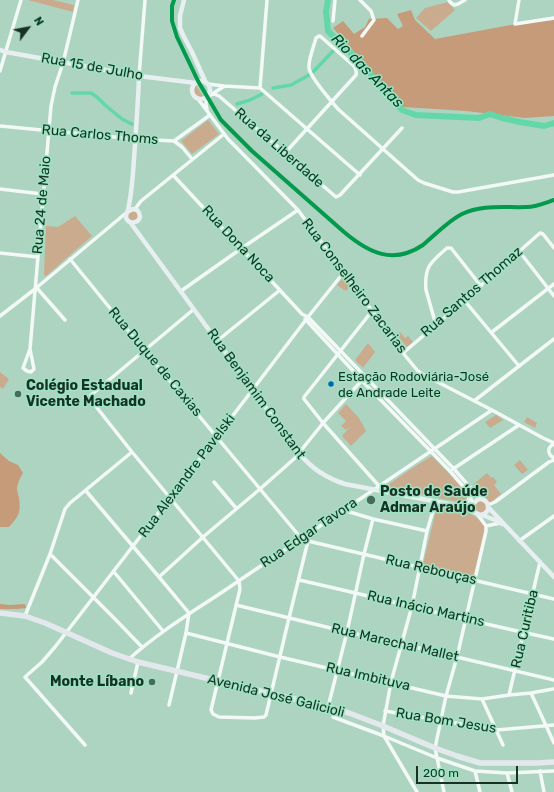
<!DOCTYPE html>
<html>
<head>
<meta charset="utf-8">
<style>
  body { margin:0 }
  #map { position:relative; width:554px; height:792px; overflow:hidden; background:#add4c1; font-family:Rubik,sans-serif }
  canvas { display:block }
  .north { position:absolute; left:8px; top:8px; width:40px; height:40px; -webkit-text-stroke:3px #9ee3c1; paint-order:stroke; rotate:58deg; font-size:11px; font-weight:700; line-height:16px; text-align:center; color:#153225 }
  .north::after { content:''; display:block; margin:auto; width:14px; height:18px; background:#153225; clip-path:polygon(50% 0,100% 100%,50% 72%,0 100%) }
  .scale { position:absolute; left:416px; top:766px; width:102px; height:18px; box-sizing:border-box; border:2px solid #153225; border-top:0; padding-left:5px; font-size:12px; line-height:14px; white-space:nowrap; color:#153225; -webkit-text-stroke:3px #9ee3c1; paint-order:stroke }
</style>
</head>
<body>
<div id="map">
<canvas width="554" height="792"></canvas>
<div class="north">N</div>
<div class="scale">200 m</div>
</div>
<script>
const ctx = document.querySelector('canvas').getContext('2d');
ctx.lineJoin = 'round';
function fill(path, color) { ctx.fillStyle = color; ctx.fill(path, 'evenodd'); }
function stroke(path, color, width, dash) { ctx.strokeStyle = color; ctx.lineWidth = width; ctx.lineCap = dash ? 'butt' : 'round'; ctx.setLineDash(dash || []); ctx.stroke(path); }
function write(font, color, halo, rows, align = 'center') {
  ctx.font = font + ' Rubik,sans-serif'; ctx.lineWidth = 3; ctx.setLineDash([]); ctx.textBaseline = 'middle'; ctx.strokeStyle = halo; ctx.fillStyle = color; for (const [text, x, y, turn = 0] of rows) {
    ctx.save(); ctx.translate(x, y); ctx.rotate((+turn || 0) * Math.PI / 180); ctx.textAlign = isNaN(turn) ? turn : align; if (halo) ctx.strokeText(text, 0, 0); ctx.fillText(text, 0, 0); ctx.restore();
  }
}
fill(new Path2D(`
  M28 0H53L74 5 73 12Z
  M448 2 455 10 431 31 416 18 425 8Z
  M195 84 204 98H198C193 95 192 90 195 84Z
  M208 120 219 134 192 154 181 141Z
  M128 216a5 5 0 1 1 10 0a5 5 0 1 1-10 0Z
  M75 216 92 236 46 276 44 275 46 226 58 227Z
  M344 277H346L351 285 346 291 345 290H344L337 285Z
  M400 332 405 338 408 336 413 342 407 347 397 335Z
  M368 343 375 352 363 368 355 360Z
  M0 372 9 379 3 389 0 387Z
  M346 404 359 418 366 431 351 446 342 436 351 426 346 430 341 426 346 421 338 413Z
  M496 415 503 420 490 428 485 422Z
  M527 417 537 423 535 428 524 422Z
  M432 456 464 489 469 496 465 502H459L385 487 414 467Z
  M520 460 528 470 522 474 514 465Z
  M487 473 491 478 493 477 497 482 494 485 501 494 490 503 474 484Z
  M475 507a6 6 0 1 1 12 0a6 6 0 1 1-12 0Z
  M438 502C452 506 466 509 478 519 480 521 484 523 485 526 487 531 476 567 474 575L473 577 425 567 423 564Z`), '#caab8e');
fill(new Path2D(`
  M411 10 415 20 435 39 516 24 554 20V116L525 118 466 111 403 107 333 28 343 21 354 34 365 27 369 19 387 18 398 29 403 26 397 14Z
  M0 453 9 461 18 465 23 473C20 478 18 482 17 488 17 491 18 494 19 498 21 512 19 516 9 527H0Z
  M0 604 10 605 25 604 26 608 17 609H0Z`), '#c59b79');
stroke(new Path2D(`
  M338 46 340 43
  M313 72 334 50
  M273 88 291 85 309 75
  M72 93H91L97 97 105 105 122 119 132 124
  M237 104 250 100 262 94`), '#64d7a8', 3.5);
stroke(new Path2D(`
  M328 0 326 11 328 31 360 62 402 110 416 115 479 118 490 114 502 118 520 122 544 126 554 123`), '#64d7a8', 6);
stroke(new Path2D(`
  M360 0 371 11 374 20 362 36
  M449 0 450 2 454 5 458 4 465 0
  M519 0 515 24 554 18
  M333 21 335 0
  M0 71 21 0
  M139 76 145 0
  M208 84 224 86 260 88
  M260 88 360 175
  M260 88 267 0
  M212 94 223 87
  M210 95 214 94 219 96 336 197 340 195 402 128
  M198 99 228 139 298 210 403 353 417 370 422 374 492 410 543 438 554 443
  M207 109C205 103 206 101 209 96
  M0 126 135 139 174 141 182 147 192 159
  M174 141 210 115
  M285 153 356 75C357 71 356 69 354 66L320 36H319L316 38C314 46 308 60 309 68 310 77 332 102 338 109L383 149 418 180 424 183 453 192H458L554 175
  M173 175 302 314 308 317 454 469 480 499
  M0 189 42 194
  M135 209 141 201 224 134
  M519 251 554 296
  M0 253 38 257
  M70 259 144 350 301 538 308 541 289 618 266 715 264 717 255 718 219 717 213 714 211 710 240 589 239 581
  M36 287 65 320
  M181 291 242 248 298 210
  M464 300 519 366
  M194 309 91 395 90 399 132 452 239 581
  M372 311 304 397V399L323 423 379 486
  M0 316 35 289 126 213
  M305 319 369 388 450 471 467 491 473 503
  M436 325 426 290C424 266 431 262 447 248H451L481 286
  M492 332 554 284
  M217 341 280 290
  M30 349 34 369 31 372 27 371 23 368 30 349 51 106 55 87 63 63 78 0
  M403 353 436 325 540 233 543 234 554 248
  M474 401 554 339
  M554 444C547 447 547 454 554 458
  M453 469 519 425
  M214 482 236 508
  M86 491 159 577 189 613 186 633 169 705
  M488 505 495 502 549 462 554 460
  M343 510 373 519 427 531
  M486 526 500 523
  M308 541 554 599
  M519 541 554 516
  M50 554 114 618 142 647
  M114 572 163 631
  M159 577 203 537 260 489 295 458 323 423 365 377
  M299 580C384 599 468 621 554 639
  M236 605 347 632 402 644 554 680
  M25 616 50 554 65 509 70 503 132 452
  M186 633 280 657 446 696 482 699 509 695 531 693 553 689
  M129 659C163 628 203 606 240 580 324 523 408 466 492 410
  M131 693 138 662
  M531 693 554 743
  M509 695 540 562
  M482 699 503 745
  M328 707 347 632 364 554 373 519
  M385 711 497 730 554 725
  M333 717 384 736 437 758 475 771 507 773 554 771
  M85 745 25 677 42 662 55 647 170 498 308 317 344 272
  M475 771 480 792
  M540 771 544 792
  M507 773 512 792
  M417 792 384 736 383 726 391 682 412 606 427 531 436 501
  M444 792 435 748 446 696 457 657 486 531V526L478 515`), '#f3f9f6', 3.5);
stroke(new Path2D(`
  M184 0 180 16V28L183 35 192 52 206 83
  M0 50 6 52 139 76 188 82 195 83
  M192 90a9 9 0 1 1 18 0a9 9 0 1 1-18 0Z
  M129 211 133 209 137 210C147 221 128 228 126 217 126 213 129 209 129 205 132 190 133 175 134 159 136 131 138 104 139 76
  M130 222 299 453C311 468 326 478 345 484L459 506 474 512 480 515C498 512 482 488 473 505L474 512
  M465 505 468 501 470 497
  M488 507 554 577
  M482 515 495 520 502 524`), '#e8eff0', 4.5);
stroke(new Path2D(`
  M0 613 25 616 45 623 112 653 138 662 328 707 349 713 383 726 435 748 457 756 480 763H537L554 762`), '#e3e8ec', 5.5);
stroke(new Path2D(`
  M174 0 172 6V21L177 37 198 81 221 120 252 151 344 232C369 253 393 265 423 245 435 235 448 221 462 214 482 204 506 208 527 207 536 207 545 203 554 200`), '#029a4d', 4);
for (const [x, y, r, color] of [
  [331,384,3.5,"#0065bd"],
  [18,394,4,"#4a6b5c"],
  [371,500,5,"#4a6b5c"],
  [152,682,4,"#4a6b5c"]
]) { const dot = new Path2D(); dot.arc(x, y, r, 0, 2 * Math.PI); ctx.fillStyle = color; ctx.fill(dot); stroke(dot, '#9ee3c1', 1.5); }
write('13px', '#153225', '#9ee3c1', [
  ["Estação Rodoviária-José",338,377],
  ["de Andrade Leite",338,393]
], 'left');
write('14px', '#153225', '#9ee3c1', [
  ["Rua 15 de Julho",92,67,10],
  ["Rua Carlos Thoms",100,135,5],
  ["Rua da Liberdade",279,148,41],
  ["Rua 24 de Maio",42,205,-85],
  ["Rua Dona Noca",238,244,47],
  ["Rua Conselheiro Zacarias",354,286,53],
  ["Rua Santos Thomaz",472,292,-41],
  ["Rua Duque de Caxias",155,362,50],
  ["Rua Benjamim Constant",256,394,54],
  ["Rua Alexandre Pavelski",187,476,-53],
  ["Rua Edgar Tavora",309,533,-34],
  ["Rua Rebouças",431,570,13],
  ["Rua Inácio Martins",426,609,13],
  ["Rua Curitiba",525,629,-77],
  ["Rua Marechal Mallet",395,643,13],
  ["Rua Imbituva",368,677,13],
  ["Avenida José Galicioli",276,696,14],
  ["Rua Bom Jesus",446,721,9]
]);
write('bold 14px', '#153225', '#9ee3c1', [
  ["Colégio Estadual",26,386],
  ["Vicente Machado",26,402],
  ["Posto de Saúde",380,492],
  ["Admar Araújo",380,508],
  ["Monte Líbano",144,682,"right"]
], 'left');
write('italic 15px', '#00402a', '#9ee3c1', [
  ["Rio das Antas",367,71,46]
]);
</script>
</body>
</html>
